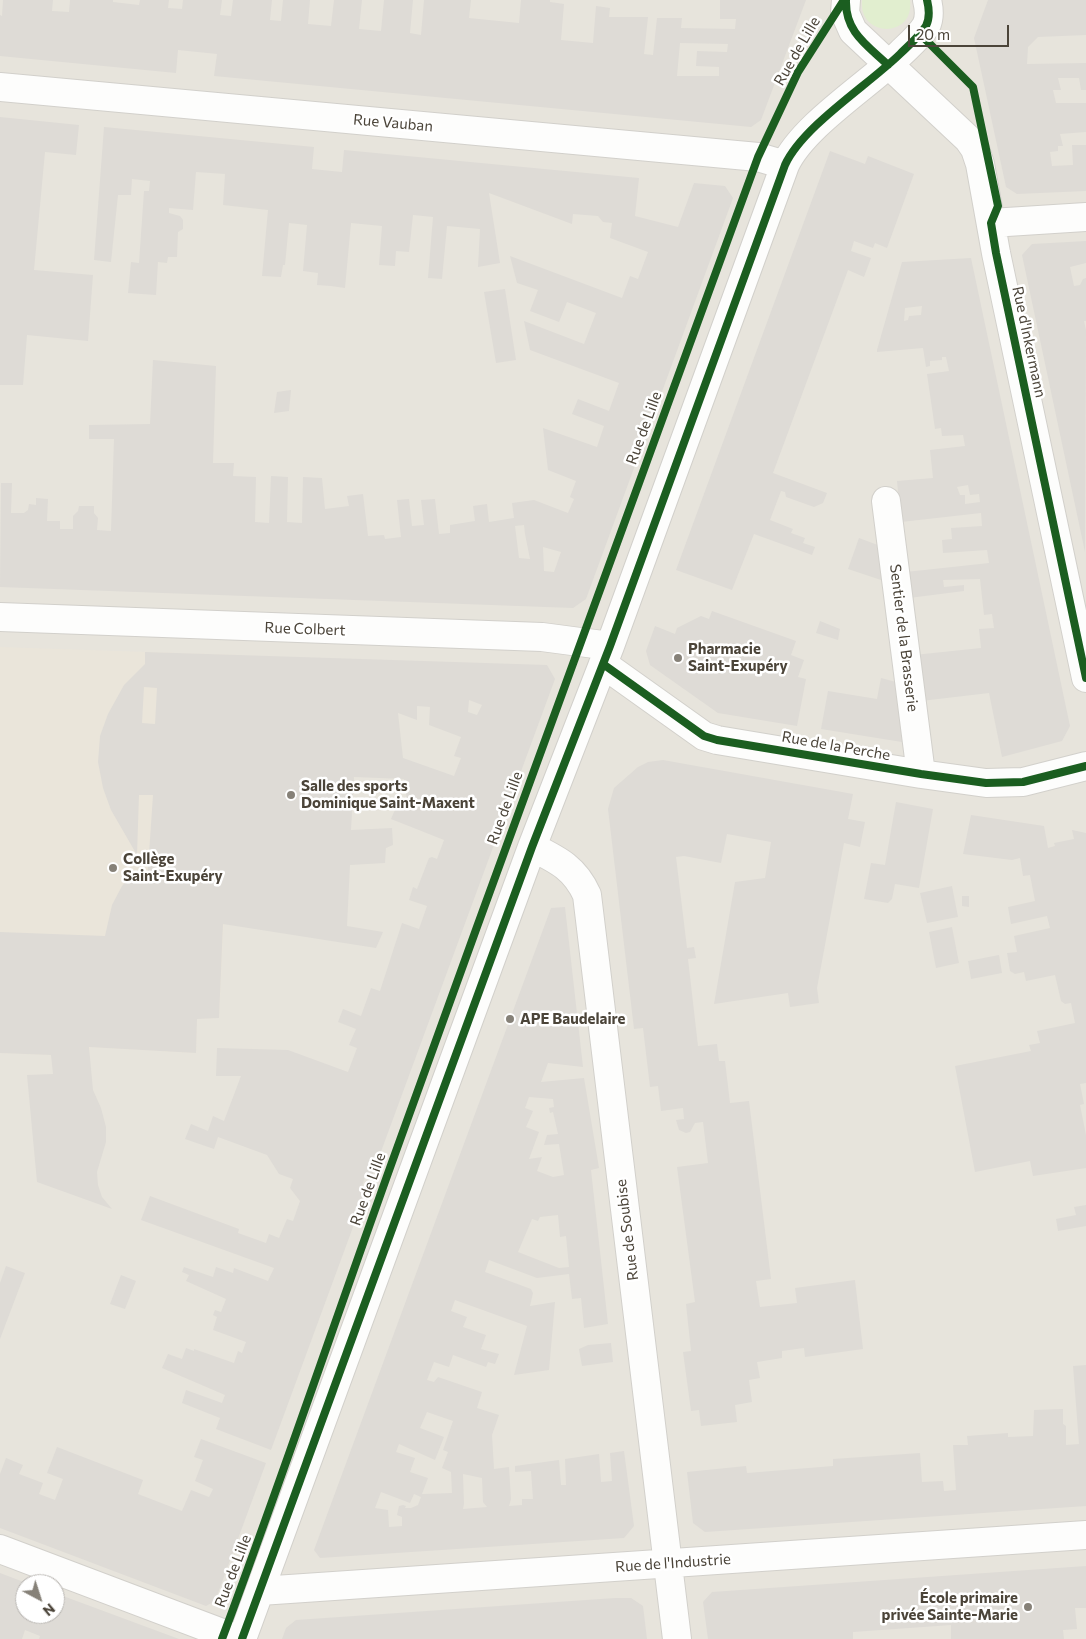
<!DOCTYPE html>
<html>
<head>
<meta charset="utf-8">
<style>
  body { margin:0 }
  #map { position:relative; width:1086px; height:1639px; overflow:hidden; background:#f4f2ee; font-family:Commissioner,sans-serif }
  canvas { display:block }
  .north { position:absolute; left:15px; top:1574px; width:50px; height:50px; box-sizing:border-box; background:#fff; border:1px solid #b7b4b0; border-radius:50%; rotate:140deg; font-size:14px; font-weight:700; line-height:20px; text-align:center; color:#4b4439 }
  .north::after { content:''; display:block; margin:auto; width:18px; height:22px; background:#868178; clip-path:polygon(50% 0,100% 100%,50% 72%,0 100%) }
  .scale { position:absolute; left:908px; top:25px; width:101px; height:22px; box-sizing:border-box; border:2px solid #4b4439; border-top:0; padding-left:6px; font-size:15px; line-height:18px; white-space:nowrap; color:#4b4439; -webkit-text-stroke:4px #fff; paint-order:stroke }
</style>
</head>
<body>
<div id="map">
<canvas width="1086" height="1639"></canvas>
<div class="north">N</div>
<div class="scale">20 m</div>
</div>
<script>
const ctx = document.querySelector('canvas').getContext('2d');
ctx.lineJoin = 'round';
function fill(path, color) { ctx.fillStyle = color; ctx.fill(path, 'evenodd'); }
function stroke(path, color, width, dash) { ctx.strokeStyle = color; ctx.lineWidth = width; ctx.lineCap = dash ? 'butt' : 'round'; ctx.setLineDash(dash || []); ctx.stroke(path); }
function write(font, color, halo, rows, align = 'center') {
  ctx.font = font + ' Commissioner,sans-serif'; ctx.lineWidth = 5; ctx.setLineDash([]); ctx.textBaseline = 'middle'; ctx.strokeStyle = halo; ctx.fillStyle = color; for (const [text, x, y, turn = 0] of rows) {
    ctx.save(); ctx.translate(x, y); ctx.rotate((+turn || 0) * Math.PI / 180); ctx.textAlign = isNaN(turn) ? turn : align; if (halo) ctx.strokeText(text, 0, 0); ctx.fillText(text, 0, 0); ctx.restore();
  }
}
fill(new Path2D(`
  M0 0H1086V1639H0ZM25 1584H55V1614H25Z`), '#e7e4dc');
fill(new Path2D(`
  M0 647 237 655 219 1018 197 1019 196 1053 90 1047 89 1057 0 1053Z`), '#eae5da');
fill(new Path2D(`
  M862 0H910C915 39 858 38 862 0Z`), '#e1eecf');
fill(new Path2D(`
  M3 0H53L52 11 69 12 70 0H113V2L139 5 140 0H169L168 8 182 9 183 0H222L220 15 231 16 233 0H272L270 20 281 21 283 0H310L308 24 331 26 334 0H362L359 29 381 31 384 0H413L410 33 421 35 424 0H471L469 18 519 23 521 0H550V2L564 4 561 40 593 43 596 6 610 8 609 17H648L644 54 653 55 657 18H682L681 28 735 29 736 19H720V0H806L761 120 751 127 214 76 217 54 178 50 176 73 0 56V15L2 16ZM680 43 728 44 727 52 697 51 696 66 719 67V76H677Z
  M988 0H1086V35L1038 37 1028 47 1027 64 1086 63V90H1081L1079 78H1058L1061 90H1053L1056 103H1086V132L1060 134 1063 146H1058V151L1050 152 1052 166 1073 165 1072 145H1086V191L1017 194 1006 187 974 38Z
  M0 117 79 125 76 155 45 152 34 270 93 275 88 341 27 335 23 385H0Z
  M104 127 314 147 312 169 342 172 344 150 639 178 635 216 678 227 694 183 725 186 733 198 586 599 573 608 0 587 1 483H12L11 513H24L28 510 29 504 36 505V498L48 499 47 521H60V529H73V516L78 511 79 506H94V513L98 518 97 530 111 531 114 439H89V425L150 424 153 360 216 366 213 463H234L233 476 256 477 255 522 269 523 271 476 288 477 287 522 302 523 303 477 322 478 325 509 349 506 347 496 363 494 368 536 384 535 385 539 401 537 397 500 409 499 412 526 424 525 421 500 435 499 439 534 450 533V525L475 521 473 506 487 504 489 522 514 518 512 503 534 500 568 513 574 499 570 497 576 481 548 470 543 428 597 447 604 426 572 414 578 399 609 411 619 383 530 350 524 321 584 344 596 313 567 302 559 322 530 311 538 290 517 283 510 256 622 298 630 276 638 279 648 252 610 238 612 223 603 222 598 216 573 214 572 224 489 193 500 263 478 267 480 229 447 226 442 279 428 278 433 217 413 215 409 252 396 251 395 266 379 265 382 226 351 223 345 288 331 286 317 285 318 273 303 271 307 225 289 223 285 265H283L281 277 262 276 268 210 223 205 225 174 196 172 193 210 169 208V213L180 216 183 220V229L178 232 177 257H168L167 263 158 262 156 295 128 293 131 262 139 263 144 191H149L150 181 132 179 131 195H118L111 262 94 260ZM524 525 525 534 530 559 519 558 515 526ZM543 547 561 552 554 572 544 571Z
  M830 151 865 164 868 156 914 174 887 248 875 243 873 248 854 241 851 251 871 258 864 277 848 270 773 473 827 493 823 503 814 507 786 497 785 492 781 491 770 520 793 529 791 533 805 538 803 543 815 547 812 555 754 534 732 590 676 570Z
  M1086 241V263L1070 267 1074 286 1080 285 1083 279 1086 278V321H1084L1086 330 1085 552 1022 255 1032 244Z
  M971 258 1070 726 1062 741 1002 757 989 693 921 701 914 655 981 648 979 629 994 628 992 614 984 615 980 579 943 580 944 587 964 585V591L909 598 906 572 989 563 987 550 943 553 942 540 952 539 951 528 982 526 981 513 901 522 897 481 933 478 930 450 965 446 963 435 942 436 941 428 935 429 927 374 949 371 946 357H942V360L930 361V366L926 367 923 348 877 352V350L902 262ZM922 306 921 315 909 316 908 320 904 321 905 308ZM968 485 970 495 979 494 980 502 965 504V495H960L957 487Z
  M505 289 516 360 496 363 484 292Z
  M291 390 289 411 274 413 277 392Z
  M859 538 883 547 887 582 848 569Z
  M712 611 796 641 791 655 804 660 798 677 806 679 797 726 718 713 650 665 646 651 655 626 675 634 677 628 701 616 709 619Z
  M820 621 840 629 838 640 816 633Z
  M145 652 547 665 555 679 372 1176 366 1174 362 1186 367 1189 271 1450 216 1429 220 1418 182 1403 186 1390 222 1403 225 1395 162 1368 168 1354 182 1359 186 1348 194 1351V1349L234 1363 238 1351 242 1353 246 1342 213 1330 217 1317 213 1315 215 1310 221 1312 226 1299 186 1281 189 1275 182 1272 184 1267 213 1277 216 1267 233 1273 234 1268 268 1281 274 1268 141 1220 150 1196 239 1229 238 1233 266 1243 269 1234 279 1238 287 1219 293 1221 300 1201 290 1188 293 1179 279 1174 267 1155 218 1137 214 1149 185 1139 191 1124 208 1131 213 1116 224 1121 241 1076H216L217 1048 288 1050 348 1072 357 1048 349 1045 356 1029 338 1022 343 1009 361 1016 371 988 380 991 402 923 419 929 427 906 409 900 413 887 417 889 429 858 432 857 437 859 444 840 391 819 398 803 408 807 404 779 354 777 351 830 392 828 393 845 386 848 385 863 350 865 347 926 383 932 376 948 223 924 219 1018 197 1019 196 1053 89 1047 93 1090 101 1108 106 1127V1142L97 1172 98 1185 102 1197 112 1209 37 1182 27 1075 53 1074 51 1055 0 1053V932L105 936 112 905 122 886 136 870V883H147L153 795H139L137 855 111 810 103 788 98 762 100 736 108 714 124 685 145 664ZM144 687 157 688 155 724 142 723ZM469 700 482 705 477 715 468 712ZM417 706 430 707 429 725 461 737 454 756 461 758 454 776 403 758 398 713 417 720Z
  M881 678 896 682 902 742 821 729 828 691 877 699Z
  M663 760 853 794 848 819 865 822 860 847 844 843 817 988 819 1003 790 1007 788 993 714 1004 735 882 765 878 771 842 727 834 721 863 684 856 676 857 687 948 694 947 696 958 688 959 698 1046 717 1044 719 1061H725L730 1103 749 1101 771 1279 756 1281 760 1307 797 1303 795 1288 855 1280 863 1349 805 1357 804 1348 782 1351V1358L757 1362 760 1378 749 1380 752 1402 735 1405 737 1422 701 1426 699 1410 691 1411 683 1352 691 1351 686 1304 695 1302 677 1167 708 1163 703 1122 695 1123 690 1132 686 1133 679 1130 676 1120 684 1119 683 1108 661 1111 658 1086 650 1087 643 1028 634 1029 608 809 614 788 638 767 648 762Z
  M896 802 933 809 919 888 895 884 892 899 888 903 864 899 871 863 885 865Z
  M971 815 1044 826 1048 848 1055 846 1054 843 1074 839 1072 830 1086 833V1083L1080 1084 1084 1104 1080 1105 1086 1135V1168L1033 1176 1030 1161 975 1172 955 1066 1031 1051 1029 1045 1040 1043 1037 1031 1075 1023 1071 1003 1065 1004 1061 1001 1055 975 1026 981 1024 972 1015 974 1010 971 1007 953 1017 952 1014 936 1050 928 1047 916 1011 924 1008 907 1035 901 1030 875 1023 876 1020 858 1012 860 963 854Z
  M952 886 958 917 927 923 920 893Z
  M962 896H969V907L962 906Z
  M565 907 583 1067 548 1063 541 1082 584 1078 599 1168 591 1170 608 1324 584 1328 581 1298 572 1299 569 1274 537 1278 489 1260 485 1272 531 1289 533 1293 530 1306 555 1302 549 1370 514 1375 527 1326 455 1300 451 1311 467 1317 463 1327 486 1335 481 1349 499 1354 495 1364 488 1362 486 1367 453 1355 449 1367 434 1362 427 1380 434 1382 438 1377 482 1392 477 1408 499 1415 492 1435 494 1469 509 1467 511 1499 509 1506 522 1505V1499H533L531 1471 515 1472V1466L559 1460 561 1485H566L565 1459 599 1454 601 1482 612 1481 610 1453 624 1451 634 1526 624 1538 320 1558 314 1550 551 908ZM529 1097 553 1099 554 1107 549 1108 550 1113 553 1112 558 1134 547 1135 544 1145 559 1144 564 1175 553 1177 537 1171 542 1157 529 1159 539 1132 526 1127 533 1111 525 1108ZM558 1215 560 1237 566 1236 569 1267 559 1268 518 1252 532 1219 538 1221 540 1217ZM427 1412 453 1421 443 1450 448 1452 442 1468 451 1472 452 1493 422 1494 428 1478 410 1472 415 1458 396 1452 399 1444 435 1460 444 1437 420 1428ZM463 1474 482 1478 483 1502 487 1507 463 1509 464 1504ZM381 1492 410 1503 414 1494 421 1497 418 1505 411 1508H405L406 1506 403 1505 399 1506 397 1515 402 1517V1526L389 1527 388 1510 375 1508Z
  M952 927 959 963 936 968 929 932Z
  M999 955 1002 973 971 979 968 961Z
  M1086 1205V1226L1058 1231 1056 1219 1076 1215 1074 1207Z
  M6 1266 25 1273 0 1339V1283Z
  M121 1275 136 1281 125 1309 110 1304Z
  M611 1343 613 1362 582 1366 579 1349 588 1345Z
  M1086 1365V1506L705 1532 693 1523 687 1472 746 1466 747 1473 833 1466V1459L920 1453 922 1482 943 1481 944 1491 956 1490 953 1445H968L967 1436 1008 1433V1437L1033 1436 1034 1410 1063 1409V1424L1066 1426V1445L1079 1444 1073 1366Z
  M201 1439 266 1463 215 1601 206 1606 0 1528V1474L6 1458 23 1465 19 1474 43 1483 39 1494 55 1500 63 1479 47 1473 57 1447 143 1480 138 1494 182 1511 191 1490 209 1497 213 1489 195 1481 203 1460 194 1457Z
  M1086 1566V1608H1075L1077 1629 1063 1630 1064 1639H951V1625L853 1632V1639H708L703 1602 712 1592Z
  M0 1573 29 1584H25V1614H55V1593L179 1639H39L40 1636 25 1630 22 1639H0Z
  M615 1598H631L643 1606 647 1639H282L286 1628 296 1620Z`), '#dedbd6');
const minor = new Path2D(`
  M846 0 845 13 853 31 968 139 975 149 980 164 996 253 1086 678
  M0 87 758 157 785 165
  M991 223 1086 217
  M886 501 921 774
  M0 617 542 637 610 646
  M603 664 704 736 717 740 921 774 986 783 1023 782 1086 766
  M532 847C558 860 575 868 587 895L677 1639
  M0 1549 238 1639
  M260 1591 1086 1535
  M242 1639 532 847 610 646 785 165C803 126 867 86 900 54 908 46 919 37 926 26 930 18 929 8 927 0`);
stroke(minor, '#d2d0cb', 30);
stroke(minor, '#fdfdfc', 28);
stroke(new Path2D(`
  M846 0C845 32 867 45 888 65
  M920 34 973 87 998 206 991 223 996 253 1086 678
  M603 664 704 736 717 740 921 774 986 783 1023 782 1086 766
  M222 1639C284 1473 340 1306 400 1140 518 812 638 485 758 157L798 72 844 0
  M242 1639 532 847 610 646 785 165C803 126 867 86 900 54 908 46 919 37 926 26 930 18 929 8 927 0`), '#1b5e20', 8);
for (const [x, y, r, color] of [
  [678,658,5,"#868178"],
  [291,795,5,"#868178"],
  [113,868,5,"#868178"],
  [510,1019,5,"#868178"],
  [1028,1607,5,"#868178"]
]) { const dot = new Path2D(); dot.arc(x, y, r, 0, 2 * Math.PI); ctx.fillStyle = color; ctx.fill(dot); stroke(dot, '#fff', 2); }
write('15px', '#4b4439', '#fff', [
  ["Rue de Lille",797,51,-60],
  ["Rue Vauban",393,123,5],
  ["Rue d'Inkermann",1029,342,78],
  ["Rue de Lille",644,428,-70],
  ["Rue Colbert",305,629,2],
  ["Sentier de la Brasserie",904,638,83],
  ["Rue de la Perche",836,746,10],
  ["Rue de Lille",505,808,-70],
  ["Rue de Lille",368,1189,-70],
  ["Rue de Soubise",627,1230,-97],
  ["Rue de l'Industrie",673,1563,-4],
  ["Rue de Lille",233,1571,-69]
]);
write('bold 15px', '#4b4439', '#fff', [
  ["Pharmacie",688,649],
  ["Saint-Exupéry",688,666],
  ["Salle des sports",301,786],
  ["Dominique Saint-Maxent",301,803],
  ["Collège",123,859],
  ["Saint-Exupéry",123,876],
  ["APE Baudelaire",520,1019],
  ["École primaire",1018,1598,"right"],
  ["privée Sainte-Marie",1018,1615,"right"]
], 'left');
</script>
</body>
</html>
